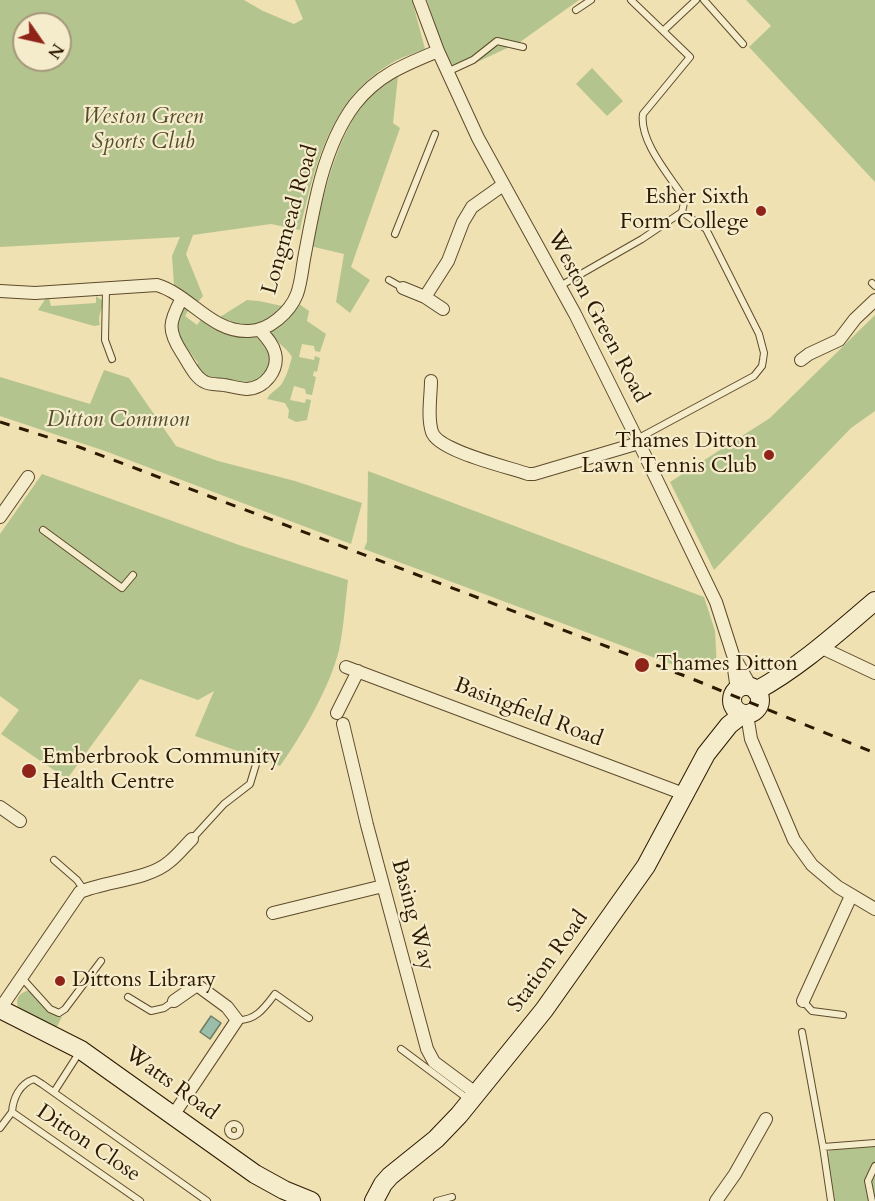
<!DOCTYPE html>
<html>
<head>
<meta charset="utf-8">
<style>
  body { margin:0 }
  #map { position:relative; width:875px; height:1201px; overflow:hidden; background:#efe1b1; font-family:Cardo,serif }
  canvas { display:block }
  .north { position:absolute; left:12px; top:12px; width:60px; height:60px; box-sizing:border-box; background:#f5eccc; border:2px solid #a5987a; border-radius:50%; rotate:124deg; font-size:16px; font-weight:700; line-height:24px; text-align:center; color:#2c1900 }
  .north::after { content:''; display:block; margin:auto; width:21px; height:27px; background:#8f2418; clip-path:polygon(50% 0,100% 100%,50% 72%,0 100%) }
</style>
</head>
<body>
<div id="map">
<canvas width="875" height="1201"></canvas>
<div class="north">N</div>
</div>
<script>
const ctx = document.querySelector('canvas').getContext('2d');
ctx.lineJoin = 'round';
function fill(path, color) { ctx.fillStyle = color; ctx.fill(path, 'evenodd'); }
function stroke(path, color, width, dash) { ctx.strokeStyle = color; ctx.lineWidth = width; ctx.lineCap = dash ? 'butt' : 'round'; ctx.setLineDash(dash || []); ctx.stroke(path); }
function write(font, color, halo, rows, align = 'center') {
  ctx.font = font + ' Cardo,serif'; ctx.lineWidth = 4.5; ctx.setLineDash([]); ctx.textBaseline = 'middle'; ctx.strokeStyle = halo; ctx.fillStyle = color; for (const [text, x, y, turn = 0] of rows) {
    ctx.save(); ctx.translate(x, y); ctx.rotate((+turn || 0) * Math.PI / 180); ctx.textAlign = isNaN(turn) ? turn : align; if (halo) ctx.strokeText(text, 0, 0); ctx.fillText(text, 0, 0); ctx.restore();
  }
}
fill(new Path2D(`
  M0 0H244L263 11 294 24 303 19 295 0H412L425 49C415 53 405 56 395 61 330 98 316 162 300 230L271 224 193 235 186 254 203 296 198 302 174 285 172 256 180 237 0 247ZM24 24H60V60H24Z
  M427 0H579L520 42 456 72 442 46Z
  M746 0H875V182L749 47 771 26Z
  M592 68 623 101 607 116 576 84Z
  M398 76 393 123 400 128 351 267 370 280 350 313 336 302 344 254 310 246C323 201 334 143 362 106 371 94 386 85 398 76Z
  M96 296 103 301C103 310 97 314 100 325L94 326 38 310 46 298H49L51 306 96 303Z
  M247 300 259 301 282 306C269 326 238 336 220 317Z
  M299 304 309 311 307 321 326 334 320 352 315 351 314 346 302 344 299 357 314 360 315 356 320 358 317 372 314 371 313 376 316 377 312 395 306 394 305 389 294 386 290 400 305 403 306 399 311 400 307 420 296 422 288 418 289 410 285 403 267 399C270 393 276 390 281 385 287 376 289 367 292 357 286 347 278 344 272 335V330Z
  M184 308 189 309 185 316 197 325 202 318 222 333 239 336H262C272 358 276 360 261 381L241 385 237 381 219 378 214 380 204 377 195 367 198 363 186 347 179 341C177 329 172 316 184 308Z
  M875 315V411L851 428 714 570 670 482 770 418Z
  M104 370 129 378 176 446 218 461 295 481 362 503 351 544 105 451 0 416V377L90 404Z
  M368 471 704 597 715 631 717 668 683 659 679 667 364 549 367 542Z
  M42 474 239 545 348 580C345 603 344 627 339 650 330 687 302 735 280 766L195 736 214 691 198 700 140 679 67 779 1 734 19 710 0 696V534Z
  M29 990 47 1011 62 1017 55 1030 23 1012 18 1007C15 997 20 993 29 990Z
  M875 1146V1201H834L827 1158 829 1151 848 1147Z`), '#b4c48f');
const water = new Path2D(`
  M211 1016 221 1023 210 1039 200 1032Z`);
fill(water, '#9abea9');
stroke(water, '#6e7c65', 1.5);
const service = new Path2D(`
  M631 0 690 57 643 114C639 140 668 174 682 195L684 203 682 212
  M704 0 743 44
  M576 10 591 0
  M663 31 696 0
  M447 72 473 60 497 41 523 47
  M395 234 435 134
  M389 280 403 288
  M872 283 875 286
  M560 286 642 239 682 212 706 229 759 334 764 353 763 360 762 366 754 376 637 439
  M106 289 105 340 112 359
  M43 530 122 588 133 575
  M192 839 224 804 250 784 257 761
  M54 860 77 880 84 890
  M22 978 50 1009 59 1013 65 1009 101 961
  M128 997 151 1011 164 1008 174 1001
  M803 1001 812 1011 843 1015
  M237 1020C256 1021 265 1007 275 994L309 1018
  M802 1032 823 1147
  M401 1049 468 1099
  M54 1092 79 1053
  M228 1130a6 6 0 1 1 12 0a6 6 0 1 1-12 0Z
  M0 1128 12 1112
  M140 1201 12 1112C13 1099 19 1084 34 1079L42 1084 207 1201
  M437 1201 452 1197
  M831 1201 823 1147 875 1143
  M872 1201 868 1181 875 1166`);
const minor = new Path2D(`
  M419 0 438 51 478 138 575 314 637 439 716 602 733 655 751 687
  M403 288 425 297 443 309
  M0 291 35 293 157 285C190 295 212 333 249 331 269 331 290 312 297 294 301 283 302 270 304 259 309 232 314 204 321 178 328 153 339 125 355 104 378 75 404 65 438 51
  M425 297 448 261 463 222 472 207 503 185
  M182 298C169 322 167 330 182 353 188 362 195 378 205 382 210 385 219 384 224 385 231 386 240 389 247 389 265 388 279 370 275 353 273 344 266 337 260 330
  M801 360 809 354 839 340 855 319 875 300
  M431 381C431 396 427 417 432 432 438 451 508 467 528 474H534L639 443
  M0 517 28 477
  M820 647 875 673
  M733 662 737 690
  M346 667 684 794
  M337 713 358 671
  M747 715 751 739 794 840 812 865 838 887 875 909
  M343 724 367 825 427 1049 434 1062 477 1094
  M0 807 20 821
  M273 913 383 886
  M803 1001 851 896
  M0 1009 80 892C105 881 148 880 169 862 177 856 184 847 192 839
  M174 1114 237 1020 227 1007 197 985 174 1001
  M716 1201 735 1174 766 1119`);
const secondary = new Path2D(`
  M732 700a14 14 0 1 1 28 0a14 14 0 1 1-28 0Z
  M756 691C800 667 837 633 875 601
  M0 1009 81 1050 255 1174 284 1190 311 1201
  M374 1201 383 1184 390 1176 436 1139 459 1115 544 1010 646 866 706 754 729 725 743 714`);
stroke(service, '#5d4b2c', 8);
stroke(minor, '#5d4b2c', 14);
stroke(secondary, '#2c1900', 20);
stroke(service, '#f5eccc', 6);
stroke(minor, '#f5eccc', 12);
stroke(secondary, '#f5eccc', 18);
stroke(new Path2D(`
  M0 422 79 447 685 676 875 753`), '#2c1900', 3, [10, 10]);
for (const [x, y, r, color] of [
  [761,211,6,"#8f2418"],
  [769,455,6,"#8f2418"],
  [642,665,8,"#8f2418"],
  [29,771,8,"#8f2418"],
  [60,981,6,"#8f2418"]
]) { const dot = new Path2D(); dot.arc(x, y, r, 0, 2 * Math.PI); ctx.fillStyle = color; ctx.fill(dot); stroke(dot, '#f5eccc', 2); }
write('italic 22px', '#554c2b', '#f5eccc', [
  ["Weston Green",143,118],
  ["Sports Club",143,143],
  ["Ditton Common",118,421]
]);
write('22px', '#2c1900', '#f5eccc', [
  ["Esher Sixth",749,198,"right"],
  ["Form College",749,223,"right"],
  ["Thames Ditton",757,442,"right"],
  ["Lawn Tennis Club",757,467,"right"],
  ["Thames Ditton",656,665],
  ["Emberbrook Community",42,758],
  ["Health Centre",42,783],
  ["Dittons Library",72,981]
], 'left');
write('22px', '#2c1900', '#f5eccc', [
  ["Longmead Road",291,220,-74],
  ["Weston Green Road",597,317,62],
  ["Basingfield Road",528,713,21],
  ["Basing Way",412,915,75],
  ["Station Road",549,962,-54],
  ["Watts Road",171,1084,36],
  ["Ditton Close",88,1144,34]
]);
</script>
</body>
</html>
